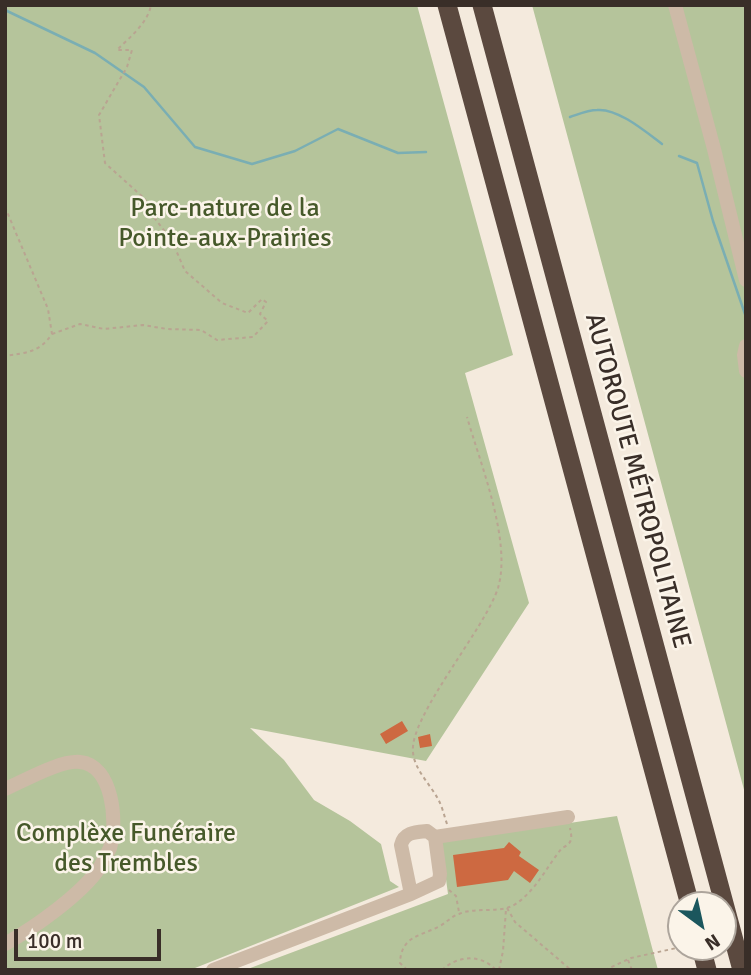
<!DOCTYPE html>
<html>
<head>
<meta charset="utf-8">
<style>
  body { margin:0 }
  #map { position:relative; width:751px; height:975px; overflow:hidden; background:#f4eadd; font-family:Signika,sans-serif }
  canvas { display:block }
  .frame { position:absolute; inset:0; border:7px solid #392e28; pointer-events:none }
  .north { position:absolute; left:667px; top:891px; width:70px; height:70px; box-sizing:border-box; background:#fbf4e9; border:2px solid #ada59c; border-radius:50%; rotate:147deg; font-size:19px; font-weight:700; line-height:28px; text-align:center; color:#392e28 }
  .north::after { content:''; display:block; margin:auto; width:24px; height:32px; background:#1b565d; clip-path:polygon(50% 0,100% 100%,50% 72%,0 100%) }
  .scale { position:absolute; left:14px; top:929px; width:147px; height:32px; box-sizing:border-box; border:4px solid #392e28; border-top:0; padding-left:9px; font-size:21px; line-height:24px; white-space:nowrap; color:#392e28; -webkit-text-stroke:5px #fbf4e9; paint-order:stroke }
</style>
</head>
<body>
<div id="map">
<canvas width="751" height="975"></canvas>
<div class="frame"></div>
<div class="north">N</div>
<div class="scale">100 m</div>
</div>
<script>
const ctx = document.querySelector('canvas').getContext('2d');
ctx.lineJoin = 'round';
function fill(path, color) { ctx.fillStyle = color; ctx.fill(path, 'evenodd'); }
function stroke(path, color, width, dash) { ctx.strokeStyle = color; ctx.lineWidth = width; ctx.lineCap = dash ? 'butt' : 'round'; ctx.setLineDash(dash || []); ctx.stroke(path); }
function write(font, color, halo, rows, align = 'center') {
  ctx.font = font + ' Signika,sans-serif'; ctx.lineWidth = 5; ctx.setLineDash([]); ctx.textBaseline = 'middle'; ctx.strokeStyle = halo; ctx.fillStyle = color; for (const [text, x, y, turn = 0] of rows) {
    ctx.save(); ctx.translate(x, y); ctx.rotate((+turn || 0) * Math.PI / 180); ctx.textAlign = isNaN(turn) ? turn : align; if (halo) ctx.strokeText(text, 0, 0); ctx.fillText(text, 0, 0); ctx.restore();
  }
}
fill(new Path2D(`
  M5 5H417L513 355 465 373 529 603 426 761 250 728 284 760 314 800 350 821 381 844 390 881 399 887 190 970H5Z
  M532 5H746V797Z
  M617 816 658 970H245L448 894 441 842Z`), '#b5c49b');
stroke(new Path2D(`
  M5 10 95 53 144 87 195 147 252 164 295 151 338 129 398 153 426 152
  M570 117C579 114 588 110 597 110 618 108 646 132 662 144
  M679 156 697 163 713 221 746 317`), '#7aaeb3', 2.5);
fill(new Path2D(`
  M402 721 408 731 386 744 380 734Z
  M430 734 432 746 420 748 418 737Z
  M509 842 521 852 519 856 539 870 530 883 514 871 508 880 457 887 453 855 504 848Z`), '#cd6941');
stroke(new Path2D(`
  M5 207 48 309 52 334C40 352 26 353 5 356
  M52 334 80 324 104 329 143 325 167 329 201 330 217 340 253 337 268 321 260 314 266 302 262 299 248 313 222 303 185 271 172 241 150 212 145 199 105 163 99 115 127 67 132 50H117C129 38 148 23 151 5
  M447 824C444 815 442 806 438 799 430 784 414 769 413 752 409 717 485 629 498 588 512 541 480 463 467 417
  M449 890 456 896 459 912
  M507 908 515 922 571 970
  M628 960 632 970
  M407 970 400 963C401 935 422 936 440 926 447 922 452 916 459 914 476 906 501 915 517 903 536 890 548 865 562 848 573 843 572 838 570 828
  M442 970C458 955 481 954 496 970
  M499 970 503 951 506 909
  M605 970 631 958 681 947`), '#b9a491', 2, [3.5, 3.5]);
stroke(new Path2D(`
  M675 5 714 149 746 280
  M746 346 744 355 746 371
  M5 789C24 781 60 760 80 762 113 765 118 823 110 848 107 854 103 861 100 867 82 894 34 928 5 944
  M435 837 568 817
  M213 970 411 894 439 881 440 874 435 837 427 831C416 832 404 832 401 845L411 894`), '#cdbaa7', 14);
stroke(new Path2D(`
  M447 5 690 905
  M482 5 742 970
  M701 947 707 970`), '#5b493f', 19);
write('26px', '#46592a', '#fbf4e9', [
  ["Parc-nature de la",225,209],
  ["Pointe-aux-Prairies",225,239],
  ["Complèxe Funéraire",126,834],
  ["des Trembles",126,864]
]);
write('26px', '#392e28', '#fbf4e9', [
  ["AUTOROUTE MÉTROPOLITAINE",637,481,75]
]);
</script>
</body>
</html>
